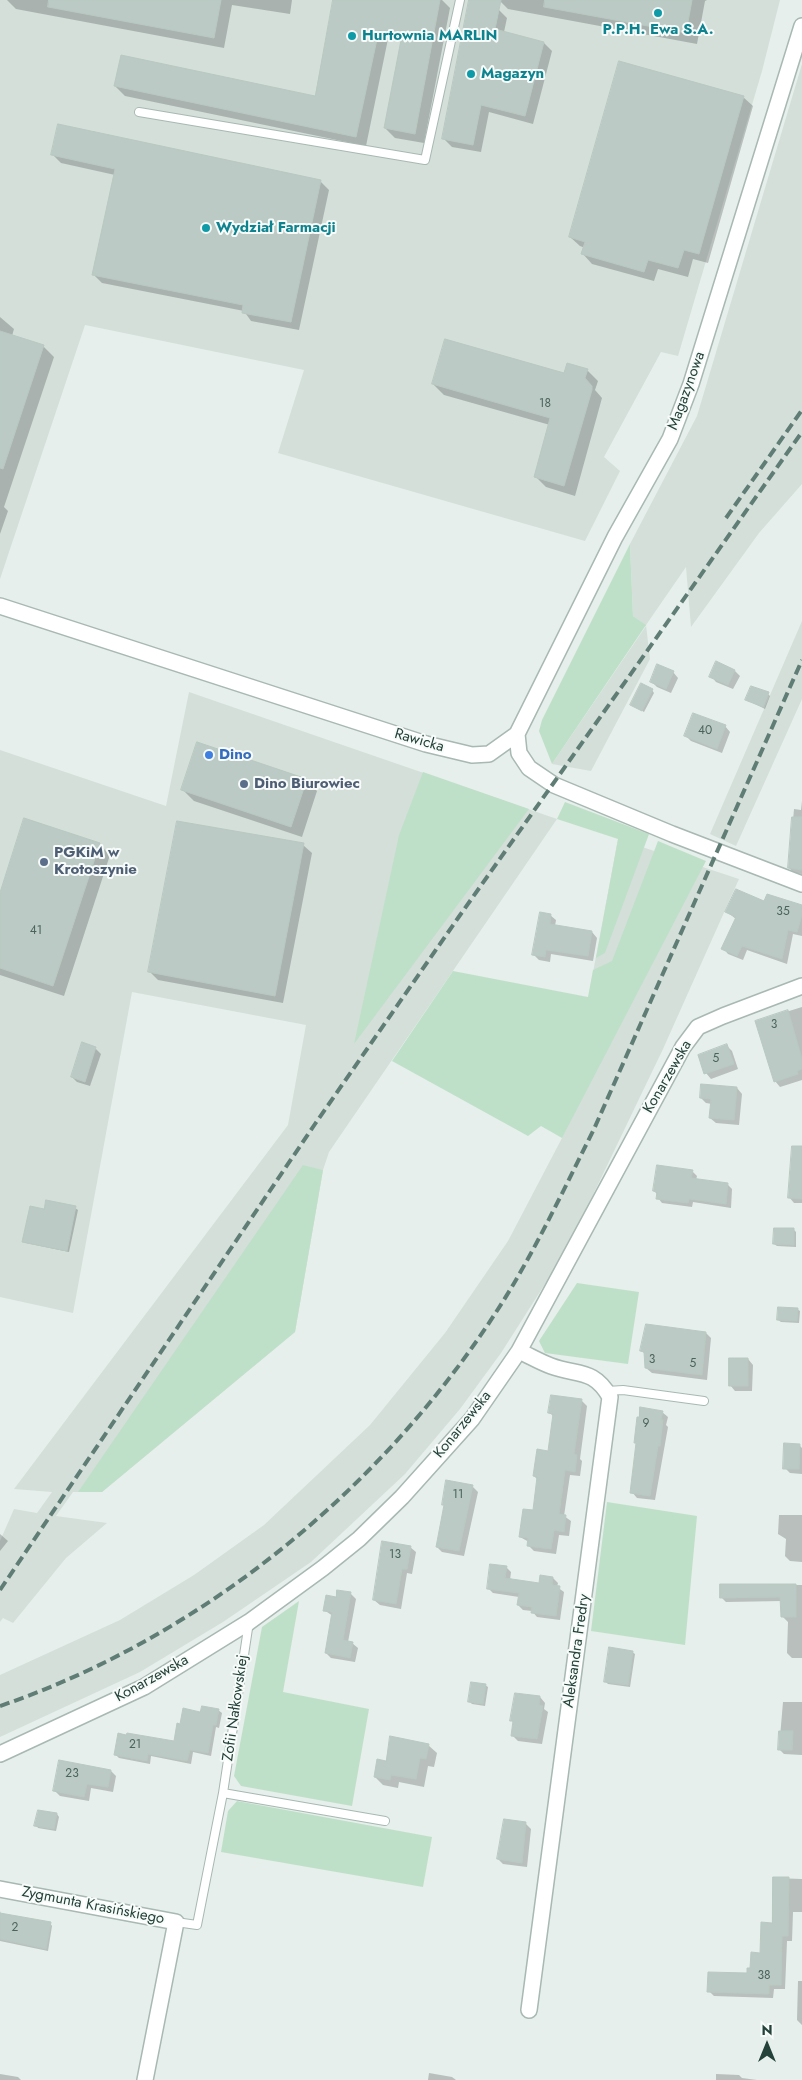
<!DOCTYPE html>
<html>
<head>
<meta charset="utf-8">
<style>
  body { margin:0 }
  #map { position:relative; width:802px; height:2080px; overflow:hidden; background:#e6efeb; font-family:Jost,sans-serif }
  canvas { display:block }
  .north { position:absolute; left:742px; top:2020px; width:50px; height:50px; -webkit-text-stroke:4px #f7fbf9; paint-order:stroke; rotate:0deg; font-size:14px; font-weight:700; line-height:20px; text-align:center; color:#24423a }
  .north::after { content:''; display:block; margin:auto; width:18px; height:22px; background:#24423a; clip-path:polygon(50% 0,100% 100%,50% 72%,0 100%) }
</style>
</head>
<body>
<div id="map">
<canvas width="802" height="2080"></canvas>
<div class="north">N</div>
</div>
<script>
const ctx = document.querySelector('canvas').getContext('2d');
ctx.lineJoin = 'round';
function fill(path, color) { ctx.fillStyle = color; ctx.fill(path, 'evenodd'); }
function stroke(path, color, width, dash) { ctx.strokeStyle = color; ctx.lineWidth = width; ctx.lineCap = dash ? 'butt' : 'round'; ctx.setLineDash(dash || []); ctx.stroke(path); }
function write(font, color, halo, rows, align = 'center') {
  ctx.font = font + ' Jost,sans-serif'; ctx.lineWidth = 4; ctx.setLineDash([]); ctx.textBaseline = 'middle'; ctx.strokeStyle = halo; ctx.fillStyle = color; for (const [text, x, y, turn = 0] of rows) {
    ctx.save(); ctx.translate(x, y); ctx.rotate((+turn || 0) * Math.PI / 180); ctx.textAlign = isNaN(turn) ? turn : align; if (halo) ctx.strokeText(text, 0, 0); ctx.fillText(text, 0, 0); ctx.restore();
  }
}
fill(new Path2D(`
  M0 0H780L762 71 678 356 661 352 604 457 620 471 585 541 278 453 304 370 85 325 0 579Z
  M802 64V484L759 533 691 627 686 567 646 625 650 659 591 771 552 764 646 626 633 616 630 544 697 416Z
  M802 621V699L736 846 710 834Z
  M189 692 557 819 329 1152 323 1170 295 1332 102 1492H73L56 1516 107 1523 66 1558 13 1623 3 1618 0 1622V1541L14 1509 37 1513 52 1492 14 1489 288 1125 306 1025 132 992 73 1313 0 1297V750L166 806Z
  M618 839 739 879 663 1049 566 1251 501 1353 460 1409 405 1474 311 1562 223 1622 140 1672 0 1737V1675L120 1620 194 1575 264 1525 370 1425 445 1333 508 1241 562 1138Z`), '#d4dfda');
fill(new Path2D(`
  M630 544 633 616 646 625 552 764 539 731 542 720Z
  M423 772 529 809 354 1044 399 835Z
  M565 802 649 834 605 953 596 958 618 839 557 819Z
  M658 841 706 861 562 1138 541 1126 528 1136 392 1061 453 971 588 997 593 970 612 961Z
  M303 1165 323 1170 295 1332 102 1492H78Z
  M577 1283 639 1292 628 1364 545 1353 539 1341Z
  M607 1502 697 1516 685 1645 591 1631Z
  M299 1601 283 1692 369 1709 352 1806 241 1786 234 1776 262 1627Z
  M237 1801 432 1837 423 1887 221 1852 228 1811Z`), '#bfe0c8');
fill(new Path2D(`
  M7 0H292L290 14 232 5 224 48 16 9Z
  M334 0H442L450 8 424 143 395 138 385 128 402 42 388 39 366 146 125 96 115 86 316 97Z
  M499 0H707L705 1 697 44 508 9Z
  M498 9 507 18 504 32 544 43 552 51 533 124 489 112 481 152 452 147 444 139Z
  M743 97 753 106 708 263 693 259 688 277 658 269 654 281 592 264 583 254 585 248 580 246 570 237Z
  M53 155 320 181 329 190 299 330 251 321 244 311 102 283 93 274 115 175 61 163Z
  M0 317 14 329 12 336 43 346 54 357 4 507 8 511 0 534Z
  M587 370 598 381 595 390 602 398 575 496 546 487 535 476 550 425 444 395 433 384 564 375Z
  M735 671 740 676 733 689 716 682 711 676Z
  M673 672 678 678 671 693 657 687 651 681Z
  M652 690 654 693 644 712 632 705Z
  M768 694 770 696 765 709 747 700Z
  M725 726 730 732 722 753 691 741 686 736Z
  M306 780 317 791 302 837 194 801 183 790Z
  M802 801V874L794 873 789 868 794 809 801 810Z
  M99 844 110 855 64 996 0 975V897Z
  M303 845 312 853 283 1003 158 980 150 972Z
  M765 903 802 906V936L793 934 787 964 747 950 743 960 728 954 723 948 736 919 727 912Z
  M550 915 556 920 555 926 592 932 597 938 593 961 551 954 550 962 539 960 534 955Z
  M802 1007V1080L780 1087 775 1081 757 1021Z
  M727 1046 732 1051 738 1069 711 1079 706 1073Z
  M95 1048 101 1054 90 1086 77 1082 72 1077Z
  M737 1088 742 1094 739 1125 716 1123 710 1118 712 1104 706 1103 701 1098Z
  M802 1168V1203H794L789 1197Z
  M692 1171 697 1176 696 1180 728 1185 732 1189 731 1208 693 1202 692 1207 662 1203 658 1198V1195L654 1191Z
  M75 1208 78 1210 69 1252 26 1243 24 1241 45 1210Z
  M794 1230 796 1232V1247L777 1246 774 1244Z
  M797 1309 800 1311 799 1323 781 1322 778 1320Z
  M706 1333 711 1338 707 1380 652 1373 646 1368V1355L642 1351Z
  M748 1359 753 1365 752 1391H735L730 1385Z
  M581 1400 587 1406 580 1459 582 1461 580 1476 570 1475 564 1516 571 1521 569 1536 559 1535 556 1554 534 1551 528 1545 529 1542 520 1537 534 1512 538 1480 534 1476 550 1452 554 1417 550 1413Z
  M662 1412 668 1417 666 1425 668 1427 655 1500 637 1498 632 1492 637 1444 635 1442Z
  M799 1445 802 1448V1474L790 1473 785 1468Z
  M472 1486 478 1492 464 1556 442 1552 437 1547Z
  M779 1515H802V1562L790 1561 785 1556 786 1539 778 1534Z
  M0 1534 8 1541 0 1551Z
  M410 1547 416 1552 412 1574 407 1573 401 1609 380 1605 374 1600Z
  M506 1567 511 1572 510 1580 540 1584 542 1576 553 1578 558 1583 557 1587 564 1592 560 1620 537 1617 532 1611 523 1610 518 1605 519 1597 493 1593 488 1588Z
  M721 1585H802V1658H792L787 1653 788 1622 782 1616V1601L726 1602 721 1597Z
  M350 1593 356 1599 348 1642 352 1643 358 1648 355 1662 331 1658 326 1653 333 1616 324 1610 337 1599Z
  M632 1652 635 1654 630 1687 608 1684 605 1681Z
  M485 1685 488 1687 485 1706 472 1704 469 1701Z
  M540 1697 545 1703 544 1709 548 1712 542 1744 518 1741 512 1735 514 1723 511 1720Z
  M783 1702H802V1755L784 1754 779 1749Z
  M218 1710 222 1713 219 1728 216 1727 211 1756 193 1752 191 1764 151 1756 150 1764 119 1758 116 1755 175 1743 202 1713Z
  M428 1745 437 1753 434 1767 428 1766 424 1787 399 1782 398 1788 383 1785 375 1777 387 1762Z
  M111 1771 116 1776 113 1792 91 1788 89 1801 60 1796 55 1791Z
  M39 1811 57 1814 59 1817 56 1831 38 1828 36 1825Z
  M525 1823 531 1829 527 1867 503 1864 498 1859Z
  M774 1878 802 1879V1912H793L792 1941H787L785 1989H774L773 1998 714 1996 709 1991 748 1974 761 1954 773 1924Z
  M0 1911 1 1914 50 1923 52 1926 48 1951 0 1941Z
  M798 1981H802V2025L797 2020Z
  M429 2073 452 2077 456 2080H428Z
  M0 2074 18 2077 21 2080H0Z
  M716 2074 739 2075 742 2078 757 2080H716Z`), '#0003');
const building = new Path2D(`
  M49 0H221L214 38 48 7Z
  M333 0H440L415 134 384 128 402 35 379 30 356 137 114 86 121 55 315 96Z
  M469 0H501L495 29 544 42 525 116 481 105 473 145 442 139Z
  M545 0H692L686 33 544 7Z
  M619 61 744 96 699 254 684 250 678 268 648 260 644 272 581 254 585 242 569 237Z
  M58 124 321 180 291 322 242 313 243 305 92 275 115 169 51 155Z
  M0 331 44 345 3 469 0 468Z
  M445 339 564 373 567 363 588 369 585 378 592 386V390L564 486 534 477 550 418 432 384Z
  M716 661 735 670 728 685 709 677Z
  M657 664 674 671 666 689 650 682Z
  M641 683 653 689 642 711 630 705Z
  M751 686 769 692 763 707 745 700Z
  M693 713 726 725 717 749 684 736Z
  M197 742 307 779 291 827 181 790Z
  M792 817H802V870L788 868Z
  M24 818 100 843 53 986 0 968V893Z
  M177 821 304 843 275 996 148 972Z
  M736 889 764 901 767 894 802 905V915L797 932 788 930 782 959 742 946 737 956 721 949 736 917 725 912Z
  M540 912 551 914 550 924 592 931 588 956 546 950 545 957 532 955Z
  M788 1010 802 1059V1069L797 1071 798 1074 774 1082 755 1021Z
  M82 1042 96 1047 85 1082 71 1077Z
  M727 1044 734 1064 704 1074 698 1055Z
  M701 1084 737 1087 734 1120 709 1118 711 1099 700 1098Z
  M792 1146H802V1199L788 1198Z
  M657 1165 693 1170 691 1178 728 1183 726 1204 689 1199 688 1203 656 1199 657 1192 653 1191Z
  M46 1200 76 1206 67 1251 22 1242 30 1206 44 1209Z
  M774 1228H794V1245L773 1244Z
  M778 1307 798 1308 797 1321 777 1320Z
  M646 1324 706 1332 702 1375 645 1368 644 1352 640 1351Z
  M729 1358H748V1386H729Z
  M551 1395 582 1399 574 1454 577 1455 575 1472 565 1470 559 1514 566 1515 564 1532 554 1530 551 1549 527 1546 528 1538 519 1537 523 1509 533 1510 537 1477 533 1476 537 1449 548 1451 553 1414 548 1413Z
  M640 1407 663 1411 661 1420H663L660 1446H658L650 1496 630 1493 636 1443H634L637 1417H639Z
  M784 1443 800 1444 799 1469H783Z
  M446 1480 473 1485 459 1551 436 1547 444 1505H442Z
  M382 1541 411 1546 407 1569H402L396 1604 373 1600Z
  M490 1564 507 1566 505 1578 539 1583 540 1575 553 1577 552 1585 560 1586 556 1616 531 1613 532 1607 517 1605 519 1593 487 1589Z
  M720 1584H796V1617H781L780 1597 720 1598Z
  M337 1590 351 1592 343 1640 353 1642 350 1658 325 1653 332 1612 323 1611 326 1595 336 1597Z
  M609 1647 633 1651 628 1685 604 1682Z
  M471 1682 486 1684 483 1704 468 1702Z
  M515 1693 540 1696 539 1705 543 1706 537 1739 511 1736 513 1721H510Z
  M202 1706 219 1709 216 1725H213L208 1753 190 1750 187 1761 148 1754 147 1761 114 1755 118 1733 126 1735 127 1733 174 1741 177 1723 180 1724 183 1708 200 1712Z
  M779 1731H793L792 1750H778Z
  M390 1736 429 1744 426 1759 420 1758 416 1779 391 1775 390 1780 374 1777 377 1759 386 1761Z
  M59 1760 111 1770 108 1787 87 1784 84 1797 53 1791Z
  M38 1810 57 1813 54 1829 34 1826Z
  M504 1819 526 1822 522 1863 497 1859Z
  M773 1877H789L788 1936H782L781 1985H769V1994L707 1992 708 1972 747 1973V1968H750L751 1952 760 1953 761 1922 772 1923Z
  M0 1913 51 1922 46 1949 0 1939Z`);
fill(building, '#bbcac4');
stroke(building, '#b8c9c2', 1);
const service = new Path2D(`
  M139 112 425 160 460 0
  M607 1391 623 1390 704 1401
  M223 1793 385 1821
  M176 1922 197 1925 223 1793 249 1622`);
const minor = new Path2D(`
  M0 606 426 744 472 755 489 754 517 734 615 537 670 439 691 384 802 26
  M517 734 519 753 529 768 554 785 672 834 802 884
  M519 1351C530 1356 540 1362 551 1366 578 1376 593 1368 610 1397L529 2010
  M0 1754 144 1687 249 1622 323 1568 359 1539 402 1497 472 1419 519 1351 683 1047 698 1027 723 1016 802 986
  M0 1889 176 1922 145 2080`);
stroke(service, '#a8b8b2', 10);
stroke(minor, '#a8b8b2', 18);
stroke(service, '#fff', 8);
stroke(minor, '#fff', 15);
stroke(new Path2D(`
  M726 518 802 410
  M0 1590 315 1124 458 918 802 432
  M0 1706C211 1634 399 1475 513 1285 543 1234 568 1181 594 1129L802 660`), '#5f7d75', 4, [10, 5]);
for (const [x, y, r, color] of [
  [658,13,5,"#0f9aa8"],
  [352,36,5,"#0f9aa8"],
  [471,74,5,"#0f9aa8"],
  [206,228,5,"#0f9aa8"],
  [209,755,5,"#3f7fe0"],
  [244,784,5,"#5c6f8a"],
  [44,862,5,"#5c6f8a"]
]) { const dot = new Path2D(); dot.arc(x, y, r, 0, 2 * Math.PI); ctx.fillStyle = color; ctx.fill(dot); stroke(dot, '#f7fbf9', 2); }
write('12px', '#4a645c', null, [
  ["18",545,404],
  ["40",705,731],
  ["35",783,912],
  ["41",36,931],
  ["3",774,1025],
  ["5",716,1059],
  ["3",652,1360],
  ["5",693,1364],
  ["9",646,1424],
  ["11",458,1495],
  ["13",395,1555],
  ["21",135,1745],
  ["23",72,1774],
  ["2",15,1928],
  ["38",764,1976]
]);
write('bold 15px', '#0d838f', '#f7fbf9', [
  ["P.P.H. Ewa S.A.",658,30,"center"],
  ["Hurtownia MARLIN",362,36],
  ["Magazyn",481,74],
  ["Wydział Farmacji",216,228]
], 'left');
write('15px', '#24423a', '#f7fbf9', [
  ["Magazynowa",687,391,-70],
  ["Rawicka",419,741,16],
  ["Konarzewska",668,1077,-60],
  ["Konarzewska",463,1425,-51],
  ["Aleksandra Fredry",577,1651,-82],
  ["Konarzewska",152,1679,-29],
  ["Zofii Nałkowskiej",236,1708,-82],
  ["Zygmunta Krasińskiego",93,1906,11]
]);
write('bold 15px', '#366cbe', '#f7fbf9', [
  ["Dino",219,755]
], 'left');
write('bold 15px', '#4e5e75', '#f7fbf9', [
  ["Dino Biurowiec",254,784],
  ["PGKiM w",54,853],
  ["Krotoszynie",54,870]
], 'left');
</script>
</body>
</html>
